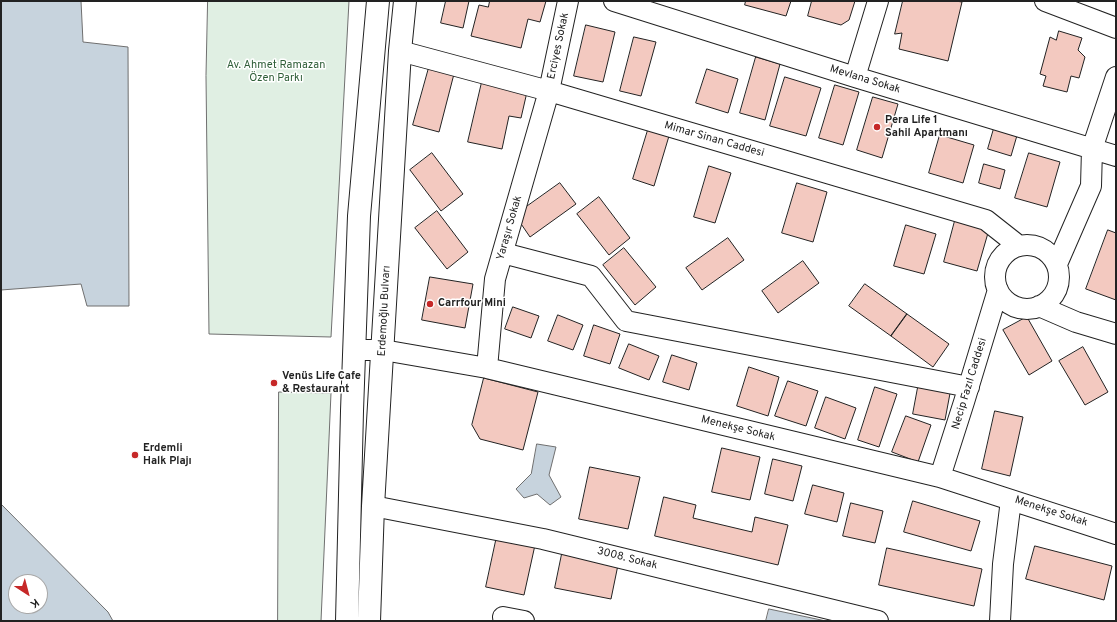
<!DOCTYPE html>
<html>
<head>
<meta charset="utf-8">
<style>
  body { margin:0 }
  #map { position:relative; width:1117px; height:622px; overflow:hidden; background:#fff; font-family:Overpass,sans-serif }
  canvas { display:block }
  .frame { position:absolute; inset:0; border:2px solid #222; pointer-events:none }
  .north { position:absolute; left:8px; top:574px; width:40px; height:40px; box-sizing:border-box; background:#fff; border:1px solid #a7a7a7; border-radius:50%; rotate:144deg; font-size:11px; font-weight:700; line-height:16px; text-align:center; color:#222 }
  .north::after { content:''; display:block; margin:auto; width:14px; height:18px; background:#c62828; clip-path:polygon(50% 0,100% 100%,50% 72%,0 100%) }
</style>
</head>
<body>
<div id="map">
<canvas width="1117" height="622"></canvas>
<div class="frame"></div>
<div class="north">K</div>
</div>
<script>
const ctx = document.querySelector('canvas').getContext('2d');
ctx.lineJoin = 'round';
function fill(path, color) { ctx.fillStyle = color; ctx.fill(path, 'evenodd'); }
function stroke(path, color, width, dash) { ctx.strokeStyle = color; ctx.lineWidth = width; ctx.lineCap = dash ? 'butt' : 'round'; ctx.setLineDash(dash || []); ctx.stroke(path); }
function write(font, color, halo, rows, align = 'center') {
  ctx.font = font + ' Overpass,sans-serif'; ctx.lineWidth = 3; ctx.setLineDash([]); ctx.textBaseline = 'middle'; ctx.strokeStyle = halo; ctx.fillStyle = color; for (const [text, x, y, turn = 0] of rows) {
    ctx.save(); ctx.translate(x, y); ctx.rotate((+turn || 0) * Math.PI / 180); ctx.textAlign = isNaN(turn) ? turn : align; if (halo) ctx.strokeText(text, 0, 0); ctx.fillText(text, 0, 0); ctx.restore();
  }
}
const green = new Path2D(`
  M208 1H349L331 337 209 334 206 76Z
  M279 392 331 393 321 621H278Z`);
fill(green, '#e0efe3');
stroke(green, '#6f6f6f', 1);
const water = new Path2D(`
  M1 1H81L83 42 128 47 129 306H87L81 284 1 290Z
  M537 444 556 447 549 475 561 497 550 505 537 494 524 498 516 489 531 474Z
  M1 504 108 612 113 621H1ZM16 582H40V606H16Z
  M769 609 826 621H766Z`);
fill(water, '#c7d3dd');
stroke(water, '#6f6f6f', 1);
const building = new Path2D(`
  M446 1H469L463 28 441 23Z
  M490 1H546L540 22 528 19 521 48 471 36 479 5 488 7Z
  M746 1H791L786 16 745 5Z
  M812 1H855L849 20 841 25 808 16Z
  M903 1H956L962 2 948 61 899 49 902 33 895 34Z
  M586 25 615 32 603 82 574 76Z
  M1059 31 1082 38 1078 50 1085 57 1079 78 1071 76 1067 92 1043 86 1046 76 1040 74 1050 37 1056 40Z
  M634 37 656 42 641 96 620 91Z
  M756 57 780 64 765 120 740 113Z
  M430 64 455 70 439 132 413 125Z
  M707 69 738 79 728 113 696 103Z
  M785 77 821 88 806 136 770 126Z
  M482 82 527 92 521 118 509 116 502 149 468 142Z
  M835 85 859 92 843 145 819 138Z
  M873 97 898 104 882 158 857 150Z
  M995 125 1018 132 1011 156 988 149Z
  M648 130 669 136 654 186 633 179Z
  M940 135 974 145 963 183 929 173Z
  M432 153 463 194 441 211 410 170Z
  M1029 153 1060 162 1047 207 1015 198Z
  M984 164 1005 170 1000 189 979 183Z
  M709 166 731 173 715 223 694 217Z
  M560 183 576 204 530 237 515 215Z
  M797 183 827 192 813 242 782 233Z
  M599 197 630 238 609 255 577 214Z
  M437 211 468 252 447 269 415 228Z
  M956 217 990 226 977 271 944 262Z
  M906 225 936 234 924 274 894 266Z
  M1108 230 1116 233V300L1086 289Z
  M728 238 744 260 702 290 686 268Z
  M624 248 656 287 635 305 603 265Z
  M803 261 819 283 778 313 762 291Z
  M430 277 473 284 465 328 422 320Z
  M865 284 907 314 891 336 849 306Z
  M513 307 539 316 531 338 505 329Z
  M907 314 949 344 933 367 891 336Z
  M558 315 583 325 573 350 548 341Z
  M1027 317 1052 361 1029 375 1003 330Z
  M594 325 620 334 610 364 584 356Z
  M629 344 659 356 649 380 619 368Z
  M1083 347 1108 392 1085 405 1059 361Z
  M672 355 697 363 689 390 663 382Z
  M749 367 779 377 768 416 737 406Z
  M484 378 538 392 523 450 480 439 472 425Z
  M788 381 818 391 806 426 775 416Z
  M919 382 951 388 945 420 913 414Z
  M875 387 897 394 879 447 858 440Z
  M826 397 856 408 845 439 815 428Z
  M995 411 1023 417 1010 476 982 469Z
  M906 416 931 425 918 462 892 452Z
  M722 448 760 457 750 500 712 492Z
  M773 459 802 466 793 501 765 494Z
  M590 467 640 477 628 529 579 519Z
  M813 485 844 493 837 522 805 514Z
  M664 497 696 505 693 518 752 532 755 517 788 525 778 565 655 536Z
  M913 501 980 521 971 551 904 532Z
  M851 503 883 511 875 543 843 536Z
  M497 536 535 545 524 595 486 587Z
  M1035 546 1112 566 1104 600 1026 579Z
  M887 548 982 569 974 606 879 585Z
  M563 549 619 560 611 599 555 588Z`);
fill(building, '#f3c9c0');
stroke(building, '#222', 1);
const minor = new Path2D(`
  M614 1 855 77 1116 156
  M1045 1 1116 28
  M400 51 549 91 986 220 1019 246
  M855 77 878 1
  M995 277a32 32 0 1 1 64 0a32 32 0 1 1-64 0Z
  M503 253 591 276 626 321 969 387
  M1057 264 1091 186 1092 149 1116 77
  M1039 306 1076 322 1116 334
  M354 350H383L487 368 940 477 1116 534
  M487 368 495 279 549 91 568 1
  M940 477 964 402 998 290
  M373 506 543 539 878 621
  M503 617 524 621
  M1000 621 1003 564 1011 500`);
const major = new Path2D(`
  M347 621 352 411 359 216 378 1
  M369 621 373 506 400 51 405 1`);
stroke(minor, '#222', 22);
stroke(major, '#222', 24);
stroke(minor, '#fff', 20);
stroke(major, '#fff', 22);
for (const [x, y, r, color] of [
  [877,127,4,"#c62828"],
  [430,304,4,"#c62828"],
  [274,383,4,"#c62828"],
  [135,455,4,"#c62828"]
]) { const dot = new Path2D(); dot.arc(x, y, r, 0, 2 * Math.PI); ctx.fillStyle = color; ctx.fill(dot); stroke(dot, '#fff', 1.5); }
write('11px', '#222', '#fff', [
  ["Erciyes Sokak",559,46,-78],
  ["Mevlana Sokak",865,80,17],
  ["Mimar Sinan Caddesi",714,140,16],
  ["Yaraşır Sokak",510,228,-74],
  ["Erdemoğlu Bulvarı",385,311,-87],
  ["Necip Fazıl Caddesi",970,384,-73],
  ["Menekşe Sokak",738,429,14],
  ["Menekşe Sokak",1051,512,18],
  ["3008. Sokak",627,559,14]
]);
write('11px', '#2f5e38', '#fff', [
  ["Av. Ahmet Ramazan",276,66],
  ["Özen Parkı",276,79]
]);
write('bold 11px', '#222', '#fff', [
  ["Pera Life 1",885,121],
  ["Sahil Apartmanı",885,134],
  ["Carrfour Mini",438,304],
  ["Venüs Life Cafe",282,377],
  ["& Restaurant",282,390],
  ["Erdemli",143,449],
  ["Halk Plajı",143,462]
], 'left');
</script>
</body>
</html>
